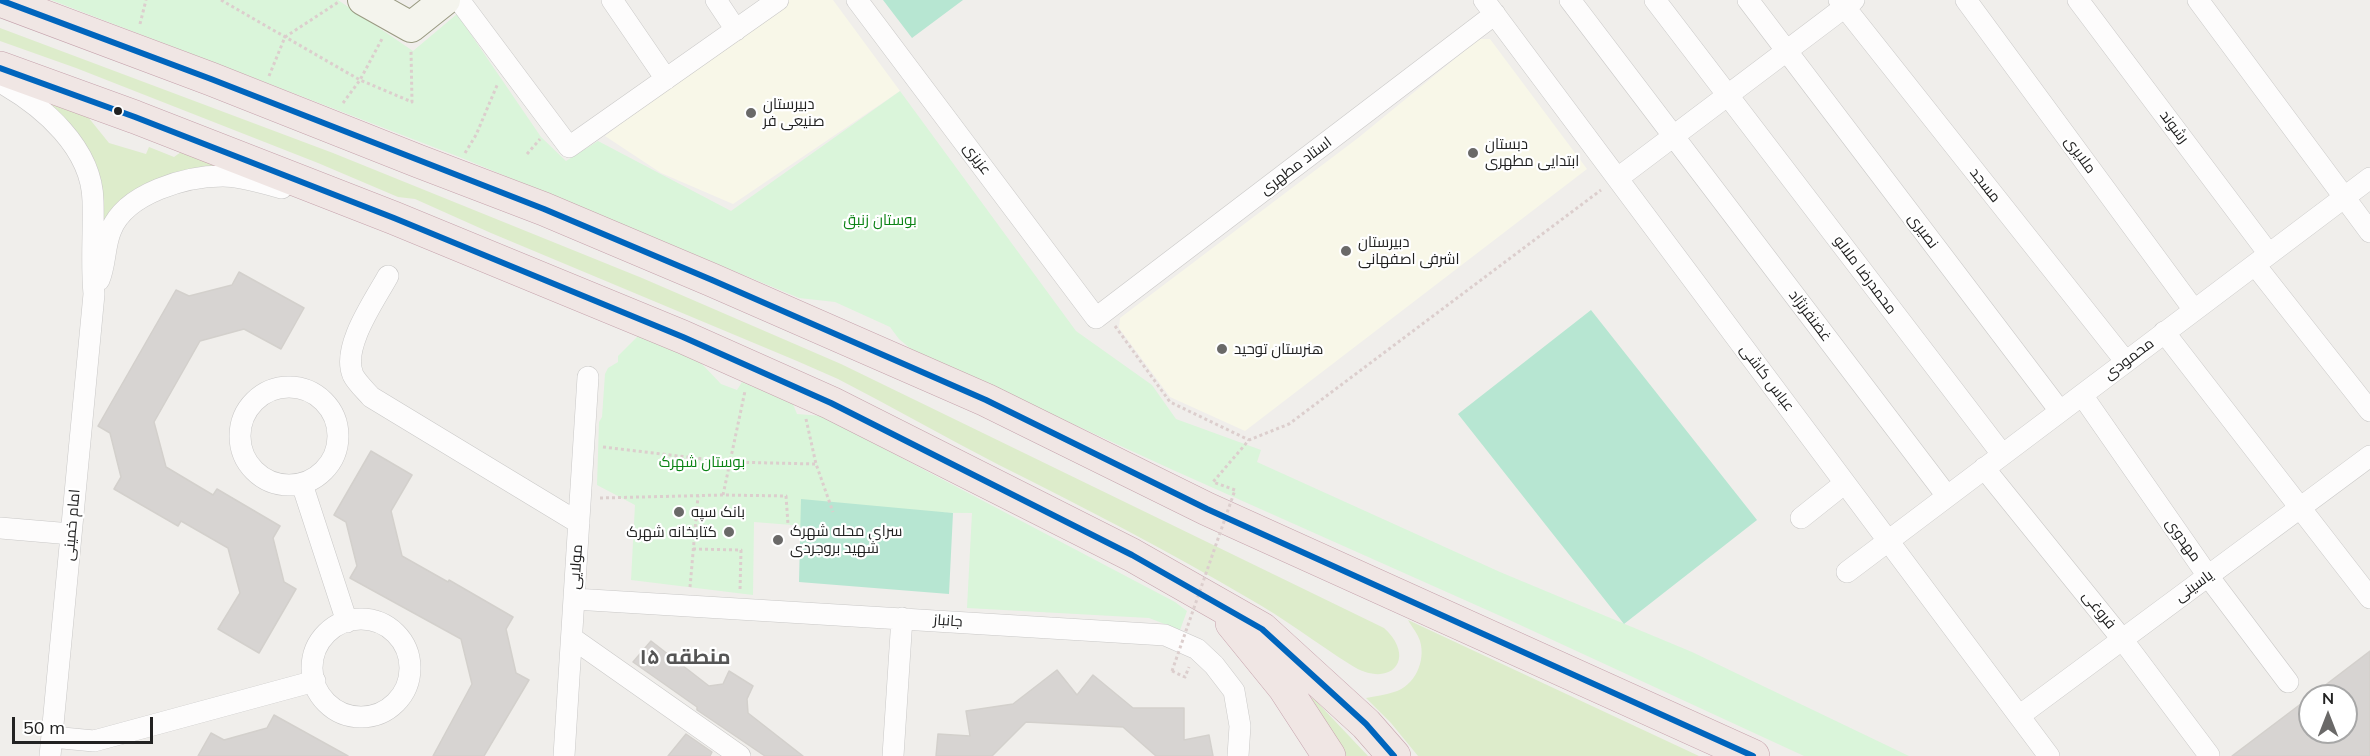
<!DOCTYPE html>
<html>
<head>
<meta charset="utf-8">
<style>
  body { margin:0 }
  #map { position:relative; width:2370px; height:756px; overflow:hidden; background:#f0eeeb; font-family:Mulish,sans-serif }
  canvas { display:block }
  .north { position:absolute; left:2298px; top:684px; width:60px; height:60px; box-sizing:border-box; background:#fff; border:2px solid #a7a7a7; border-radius:50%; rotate:0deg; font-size:16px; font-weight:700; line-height:24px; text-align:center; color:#222 }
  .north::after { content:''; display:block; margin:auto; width:21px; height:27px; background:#6a6968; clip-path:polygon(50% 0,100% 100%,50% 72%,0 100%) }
  .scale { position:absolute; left:12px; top:717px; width:141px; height:27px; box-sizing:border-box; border:3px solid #222; border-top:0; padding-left:8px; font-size:18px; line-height:21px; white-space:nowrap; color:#222; -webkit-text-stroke:4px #fff; paint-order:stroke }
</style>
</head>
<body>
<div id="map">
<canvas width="2370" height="756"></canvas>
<div class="north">N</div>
<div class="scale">50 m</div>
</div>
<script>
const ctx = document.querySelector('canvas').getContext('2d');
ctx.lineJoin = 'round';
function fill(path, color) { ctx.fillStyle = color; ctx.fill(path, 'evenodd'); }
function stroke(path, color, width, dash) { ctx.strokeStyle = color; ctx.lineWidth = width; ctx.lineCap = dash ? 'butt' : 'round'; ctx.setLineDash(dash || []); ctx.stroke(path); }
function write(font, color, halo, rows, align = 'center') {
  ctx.font = font + ' Mulish,Cairo,sans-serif'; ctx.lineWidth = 4.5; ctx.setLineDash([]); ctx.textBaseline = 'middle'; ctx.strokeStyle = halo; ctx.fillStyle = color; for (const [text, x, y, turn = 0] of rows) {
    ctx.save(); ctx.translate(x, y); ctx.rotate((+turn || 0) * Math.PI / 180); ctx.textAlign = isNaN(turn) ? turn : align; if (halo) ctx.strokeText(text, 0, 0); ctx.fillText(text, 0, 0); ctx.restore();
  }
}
fill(new Path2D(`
  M783 0H833L900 91 733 204 661 173 605 136Z
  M1479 39H1490L1587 169 1245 431 1170 397 1119 328 1120 318 1358 138Z`), '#f8f7e8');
fill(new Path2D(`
  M0 28 333 153 642 278 841 364 1384 628C1418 659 1390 690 1351 665 1316 643 1284 618 1248 598 1167 550 1083 507 999 465 945 437 892 407 838 379L797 361 491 233 415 199 398 197 318 163 76 68 0 41Z
  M29 94 88 117 109 143 146 154 149 147 174 157 181 152 219 164 213 171 104 228 99 199Z
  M1408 620 1699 756H1418L1391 723 1366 698C1375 696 1385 695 1394 692 1415 686 1426 661 1420 641 1418 634 1412 627 1408 620Z
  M1291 682 1316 701 1368 756H1338Z`), '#ddeccb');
fill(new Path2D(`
  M51 0H338L413 51 457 14 541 137 566 161 598 141 731 211 900 91 1076 331 1152 385 1176 419 1261 450 1257 462 1500 572 1692 652 1909 756H1804L1505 618 1173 470 912 350 899 339 890 327 835 302 799 298 462 158Z
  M638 336 700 362 721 384 737 390 742 382 793 404 797 414 822 416 1175 602 1187 611 1180 630 1149 618 967 608 972 513 833 512 805 526 754 522 753 595 631 580 635 505 597 485 599 422 602 417 605 374 608 368 618 362V356Z`), '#daf5da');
fill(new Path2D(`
  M883 0H963L912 38Z
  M1591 310 1757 520 1624 624 1458 414Z
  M801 499 953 513 949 594 799 582Z`), '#b7e6d2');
const building = new Path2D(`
  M239 272 304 308 281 349 244 329 200 341 154 422 166 467 213 495 217 489 280 526 273 538 284 582 296 589 259 653 218 629 240 593 228 548 181 521 178 526 114 489 121 477 110 433 98 426 176 290 189 296 232 285Z
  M371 451 412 475 391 511 402 556 448 582 449 580 513 617 506 629 516 673 529 680 484 756H433L472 684 461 639 350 578 357 566 346 522 334 515Z
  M651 641 709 686 723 684 729 671 753 686 747 699 748 713 803 756H765L697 710V707L633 662Z
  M2370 651V756H2232L2310 697V732H2346V696H2311Z
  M1057 670 1077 695 1093 675 1133 708H1184V740L1209 735 1213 756H1156L1123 727 1026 722 992 756H936L938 734 970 736 966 711 1013 704Z
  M274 715 348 756H198L211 733 224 740 267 728Z
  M686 734 712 752 710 756H668Z`);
fill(building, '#d7d4d2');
stroke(building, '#d3d0cc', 1.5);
const minor = new Path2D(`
  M459 0 569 147 778 0
  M612 0 666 79
  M716 0 736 30
  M857 0 1096 318 1495 14
  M1484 0 2049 756
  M1570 0 1947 496
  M1655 0 2002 454
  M1748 0 2060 411
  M1839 0 2126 362
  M1966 0 2194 310
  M2078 0 2269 254
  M2198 0 2370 232
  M0 82C43 106 92 148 93 201 94 233 91 263 94 294L50 756
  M1618 178 1854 0
  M2255 265 2370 411
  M388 276C375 300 341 347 353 375 357 383 366 391 371 397L579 523
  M99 280C106 264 104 246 111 230 126 193 186 176 223 176 242 176 263 183 282 188
  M2164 332 2370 598
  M240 436a49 49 0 1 1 98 0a49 49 0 1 1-98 0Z
  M2082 395 2208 576 2288 682
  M1984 468 2122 639 2209 755
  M302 484 347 622
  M1801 518 1845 483
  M0 528 71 534
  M1847 572 2370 178
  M574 599 1165 635 1197 649 1214 665 1234 691 1240 726 1238 756
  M312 668a49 49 0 1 1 98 0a49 49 0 1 1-98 0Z
  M572 638 740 756
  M2019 716 2370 456
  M52 737 94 741 315 681
  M564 756 588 377
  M893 756 902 618`);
const secondary = new Path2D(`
  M363 0 411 27 445 0`);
const trunk = new Path2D(`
  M0 0 211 79 418 161 544 209 712 280 986 400 1207 509 1753 756
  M0 68 135 117 394 218 683 337 831 403 1132 555 1262 629 1366 724 1394 756
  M1232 623 1284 687 1329 756`);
stroke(minor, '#c9c8c7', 22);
stroke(secondary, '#999a82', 32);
stroke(trunk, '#c5a2ac', 34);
stroke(new Path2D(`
  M221 0 360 80 412 102 411 50
  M140 24 146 0
  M269 76 285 37 340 1
  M343 103 360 80 383 37
  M465 153 476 135 498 83
  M527 154 540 139
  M1115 326 1170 402 1249 440
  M806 419 816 464 833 512
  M603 447 729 462 816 464
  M1235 490 1213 482 1249 440 1289 424 1601 190
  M723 495 745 391
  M600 498 723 495 786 496 788 524
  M693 549 741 550 740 591
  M690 587 698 496
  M1172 671 1185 677 1189 667`), '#dccecd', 3, [3, 3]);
stroke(minor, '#fdfcfc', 21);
stroke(secondary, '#f4f4ed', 30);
stroke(trunk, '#f0e6e4', 33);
stroke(new Path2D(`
  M1172 671 1235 490`), '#dccecd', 3, [3, 3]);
stroke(new Path2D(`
  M0 0 211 79 544 209 712 280 986 400 1207 509 1753 756
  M0 68 135 117 394 218 683 337 831 403 1132 555 1262 629 1366 724 1394 756`), '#0065bd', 6);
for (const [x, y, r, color] of [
  [118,111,5,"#222"],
  [751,113,6,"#6a6968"],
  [1473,153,6,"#6a6968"],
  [1346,251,6,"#6a6968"],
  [1222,349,6,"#6a6968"],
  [679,512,6,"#6a6968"],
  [729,532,6,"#6a6968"],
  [778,540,6,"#6a6968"]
]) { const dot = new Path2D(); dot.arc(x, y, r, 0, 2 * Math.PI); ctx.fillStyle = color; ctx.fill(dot); stroke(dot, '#fff', 2); }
write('15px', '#222', '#fff', [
  ["دبیرستان",763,104],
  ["صنیعی فر",763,121],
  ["دبستان",1485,144],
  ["ابتدایی مطهری",1485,161],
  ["دبیرستان",1358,242],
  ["اشرفی اصفهانی",1358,259],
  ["هنرستان توحید",1234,349],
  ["بانک سپه",691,512],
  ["سرای محله شهرک",790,531],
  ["شهید بروجردی",790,548],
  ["کتابخانه شهرک",717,532,"right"]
], 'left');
write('15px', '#222', '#fff', [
  ["رشوند",2174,127,53],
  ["ملایری",2080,155,54],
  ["عزیزی",977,159,53],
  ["استاد مطهری",1296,166,-37],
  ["مسجد",1985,185,52],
  ["نصیری",1923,231,53],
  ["محمدرضا ملالو",1865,275,53],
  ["غضنفرنژاد",1810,316,53],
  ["محمودی",2129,359,-37],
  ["عباس کاشی",1767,378,53],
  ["امام خمینی",72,525,-85],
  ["مهدوی",2183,540,55],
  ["مولايی",576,567,-86],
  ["یاسینی",2194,586,-36],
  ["فروغی",2099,610,51],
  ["جانباز",948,621,4]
]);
write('15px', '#0c8416', '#fff', [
  ["بوستان زنبق",880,220],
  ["بوستان شهرک",702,462]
]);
write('bold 21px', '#555', '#fff', [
  ["منطقه ۱۵",685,658]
]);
</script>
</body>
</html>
